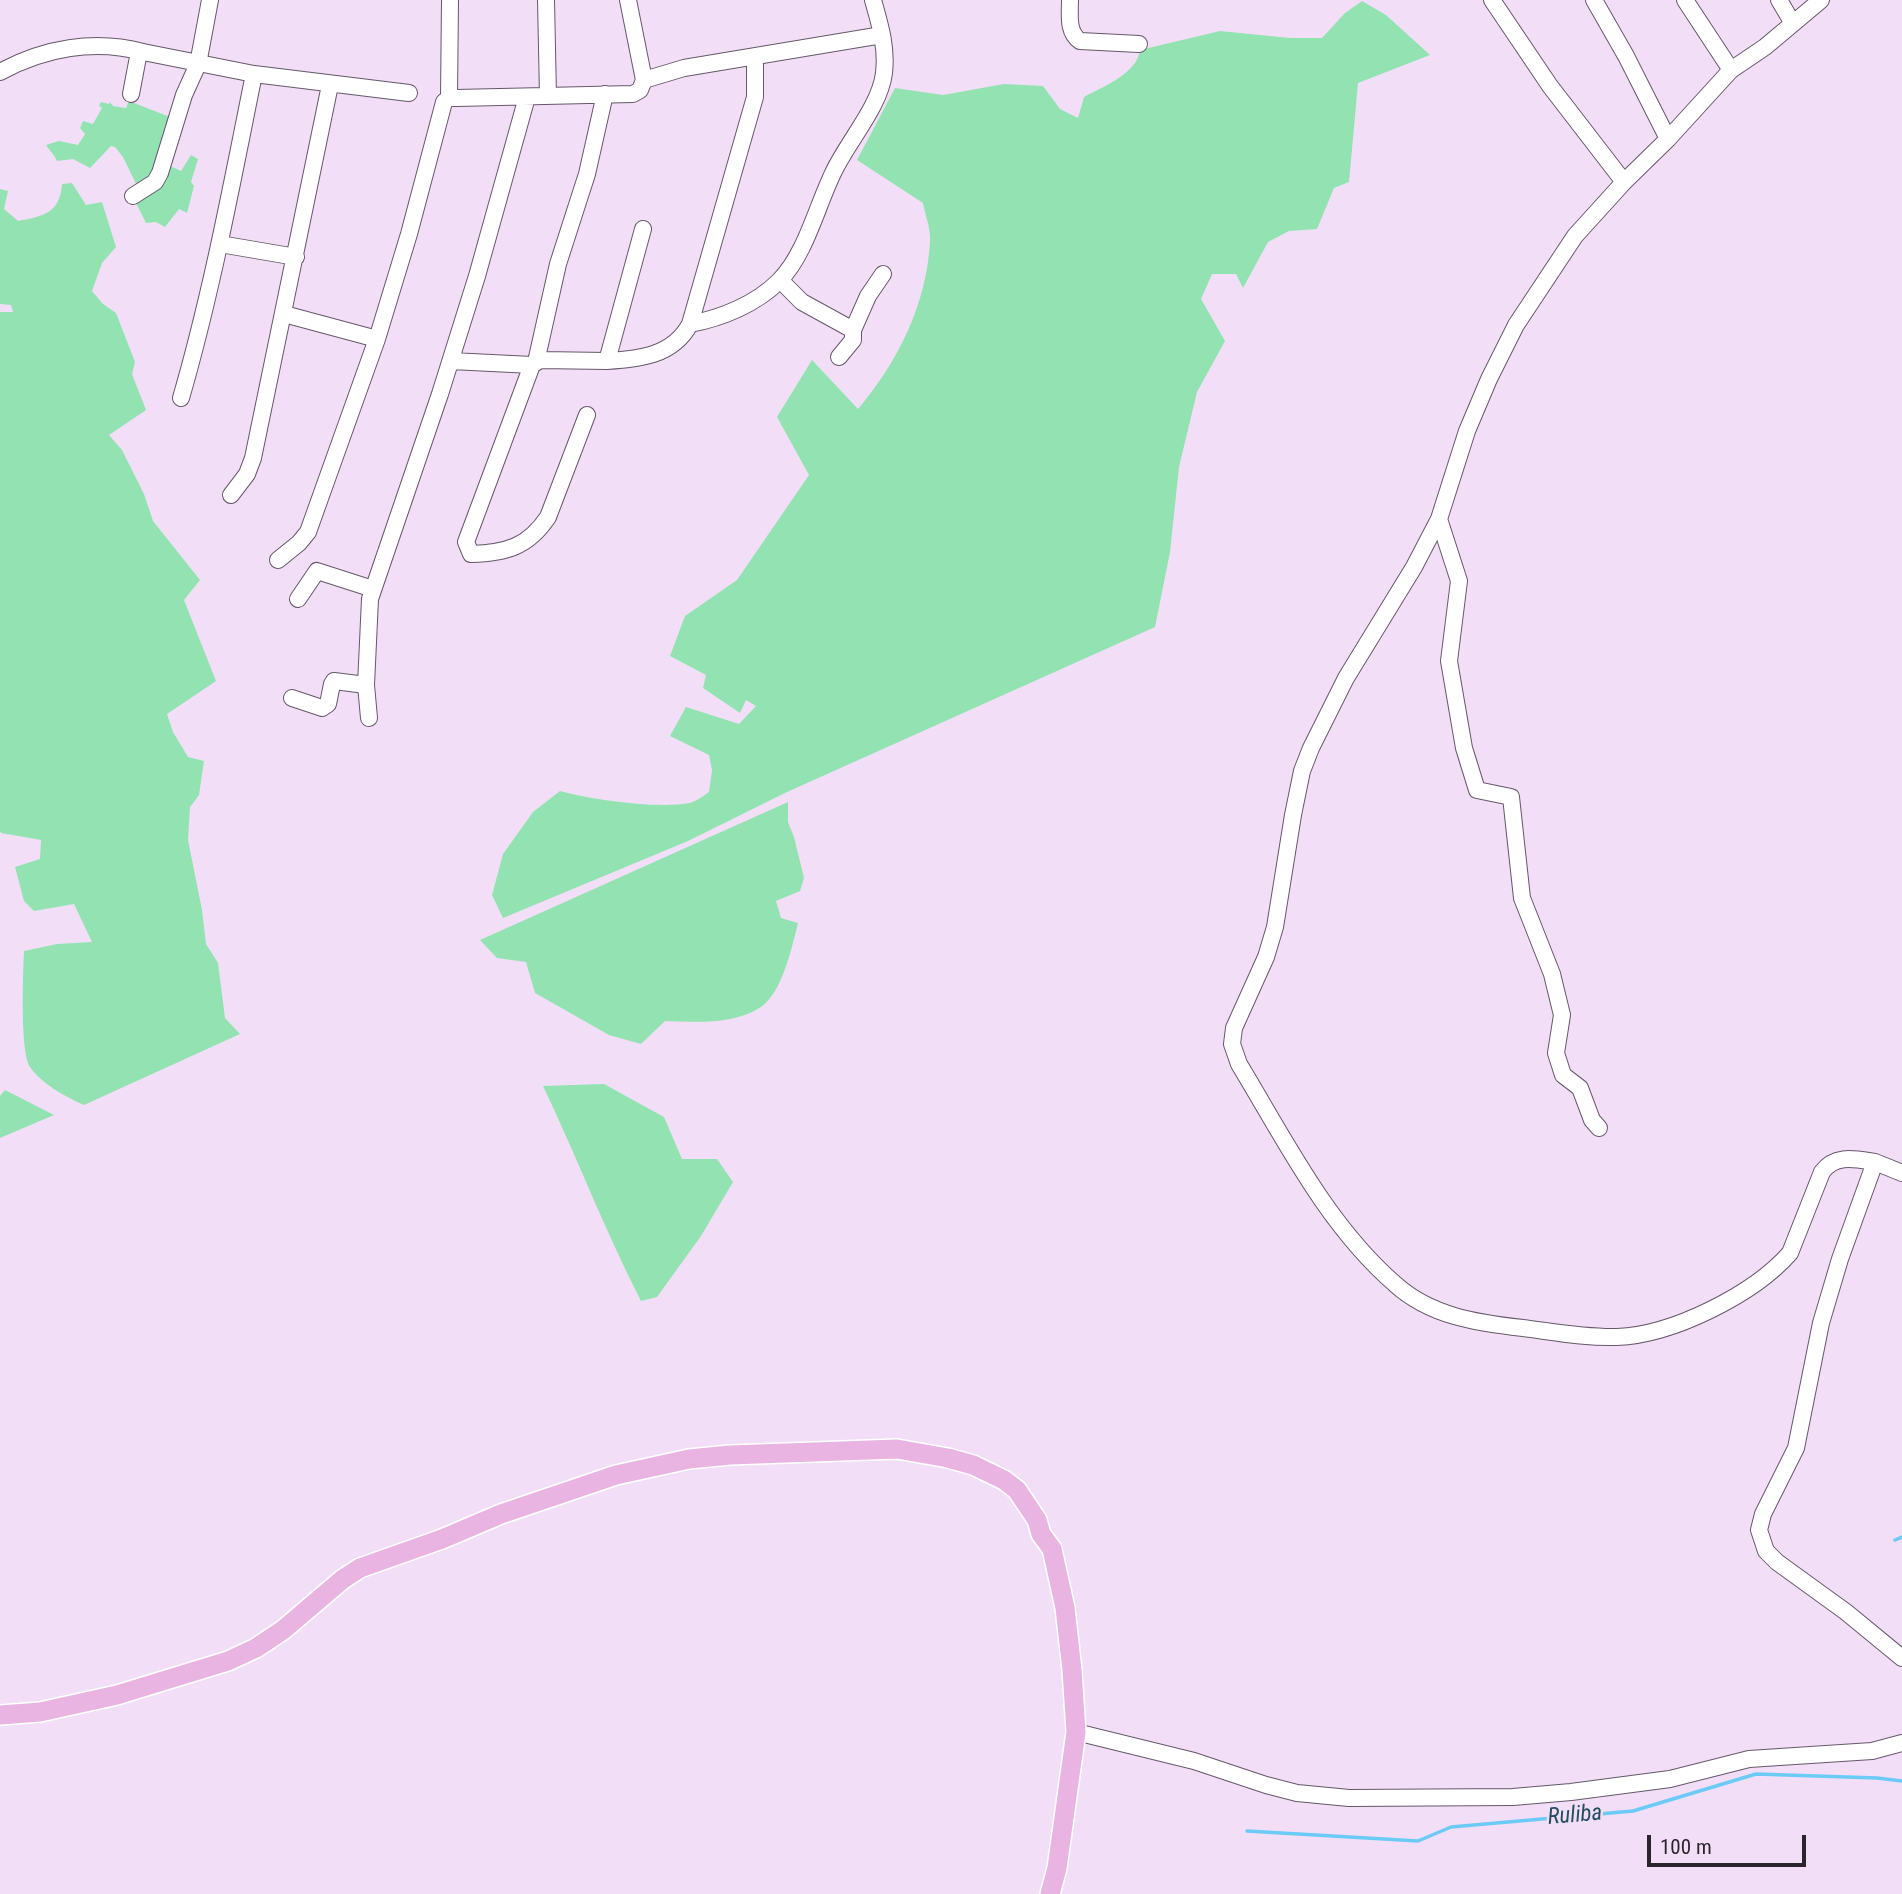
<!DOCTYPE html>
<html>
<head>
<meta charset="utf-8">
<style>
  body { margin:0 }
  #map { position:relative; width:1902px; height:1894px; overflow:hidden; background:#f2dff7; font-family:"Roboto Condensed",sans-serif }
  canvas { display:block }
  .scale { position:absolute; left:1647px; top:1835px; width:159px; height:32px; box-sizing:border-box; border:4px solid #2b242c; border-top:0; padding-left:9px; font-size:21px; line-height:24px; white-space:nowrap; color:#2b242c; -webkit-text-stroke:5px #f2dff7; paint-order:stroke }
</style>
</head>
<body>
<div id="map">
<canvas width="1902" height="1894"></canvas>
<div class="scale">100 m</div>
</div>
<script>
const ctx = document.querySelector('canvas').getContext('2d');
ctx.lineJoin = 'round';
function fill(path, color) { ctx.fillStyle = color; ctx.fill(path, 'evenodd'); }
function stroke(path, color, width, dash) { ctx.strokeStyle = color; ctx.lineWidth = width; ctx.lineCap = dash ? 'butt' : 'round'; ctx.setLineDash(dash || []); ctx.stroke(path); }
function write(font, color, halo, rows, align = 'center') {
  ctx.font = font + ' "Roboto Condensed",sans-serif'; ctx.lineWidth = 5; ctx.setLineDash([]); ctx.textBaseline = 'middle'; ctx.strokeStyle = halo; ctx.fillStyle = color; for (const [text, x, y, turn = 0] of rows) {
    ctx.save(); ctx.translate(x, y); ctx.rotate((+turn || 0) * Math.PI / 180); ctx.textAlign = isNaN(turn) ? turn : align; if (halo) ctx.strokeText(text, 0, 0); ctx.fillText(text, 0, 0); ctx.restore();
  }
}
fill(new Path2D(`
  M1362 1 1386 15 1430 55 1358 83 1349 182 1334 188 1317 229 1289 231 1268 242 1243 288 1236 274H1212L1201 299 1225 341 1197 392 1179 467 1170 552 1155 627 787 792 688 841 503 918 492 895 503 854 533 812 560 791C591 800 659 809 690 803 697 801 703 796 709 792L712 770 709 755 670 736 686 707 739 724 756 706 746 700 740 713 703 688 706 675 670 656 685 616 737 580 809 475 777 417 812 360 858 409C898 362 927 303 930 241 931 229 925 215 923 203L857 160 895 88 943 95 1004 84 1043 86 1060 109 1078 118 1084 97C1102 87 1137 74 1140 50L1220 31 1290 38H1322L1345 13Z
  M129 101 175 119 161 160 139 190 123 157 115 147 111 146 90 168 73 159 57 161C54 154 49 150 46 145L59 141 78 145 85 134 80 128 83 121 93 124 102 108 99 106 101 102 109 104 110 102 113 106 126 108Z
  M191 155 198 159 191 182 194 186 187 213 179 209 165 227 156 222 146 223 134 199 164 163 181 171Z
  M72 183 86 205 102 202 116 247 102 263 92 291 103 304 116 313 135 362 132 374 146 410 109 435 122 450 144 494 153 521 200 580 184 600 216 681 167 714 173 732 188 757 204 761 199 795 190 807 188 840 202 910 206 944 218 963 225 1018 240 1034 84 1105C66 1097 42 1084 30 1067 20 1051 23 973 24 951L57 944 92 942 74 904 34 911 24 901 15 867 40 859 41 840 1 833 0 831V312H13L11 305 0 304V189L8 191 4 209 18 221C44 216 60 213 62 184Z
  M788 802V822L794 837 804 878 800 891 776 901 781 918 798 923C792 947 782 993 761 1007 734 1025 696 1022 665 1021L641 1044 609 1035 535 993 526 962 497 958 480 940Z
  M604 1084 664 1117 682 1159H717L733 1182 701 1236 657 1297 641 1301C605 1231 577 1157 543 1086Z
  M5 1090 54 1115 0 1138V1096Z`), '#92e3b1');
stroke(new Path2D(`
  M1895 1540 1902 1537
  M1247 1831 1418 1841 1451 1827 1633 1811 1756 1774 1877 1778 1902 1781`), '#6ccbf6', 3.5);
const minor = new Path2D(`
  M546 0 548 96
  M1070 0C1070 15 1067 32 1080 41L1139 44
  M1492 0 1550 86 1624 182 1575 236 1516 325 1489 379 1467 431 1439 519 1414 567 1346 678 1311 748 1302 771 1293 815 1275 927 1266 957 1234 1028 1232 1044 1239 1064C1285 1140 1327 1225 1395 1284 1430 1316 1477 1323 1523 1328 1554 1332 1586 1338 1617 1337 1673 1335 1754 1294 1790 1253L1822 1172C1835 1154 1855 1159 1875 1162L1840 1259 1821 1323 1796 1448 1763 1514 1759 1530 1766 1551 1777 1562 1846 1612 1902 1658
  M1594 0 1626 56 1668 139
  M1685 0 1731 70
  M1779 0 1792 22
  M0 72C44 48 94 39 143 52
  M644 80 684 68 882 35
  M131 94 138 57 143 52 254 74 409 93
  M449 98 450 0
  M1624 182 1668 139 1731 70 1765 47 1821 0
  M133 196 155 182 160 173 184 95 198 64 210 0
  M643 229 607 361C639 359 673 356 690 324L755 97V57
  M220 244 296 257
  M780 280 802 302 853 330 868 296 883 274
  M284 314 377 339
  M690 324C722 318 756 304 779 281 806 254 817 205 834 171 849 140 880 106 884 73 887 47 880 25 873 0
  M839 357 853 340V330
  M451 361 532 365
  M536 362 558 264 587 174 605 94
  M181 398C212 291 232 183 254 74
  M587 415 548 517C528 547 506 553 471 554L466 542 532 365 540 360 607 361
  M231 495 247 474 253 458 330 85
  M1439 519 1459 581 1449 661 1464 748 1477 790 1511 797 1522 898 1552 974 1562 1015 1556 1053 1563 1075 1580 1088 1592 1120 1599 1128
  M278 560 299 543 308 532 377 339 409 234 444 102 449 98H456L633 94 640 90 644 80 628 0
  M298 599 317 571 373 589
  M292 698 322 708 328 704 332 684 334 681 366 685
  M369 718 366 685 370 599 440 394 477 276 527 97
  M1875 1162 1902 1173
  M1076 1732 1194 1761 1266 1785 1297 1793 1349 1798 1513 1797 1571 1792 1670 1779 1749 1759 1872 1751 1902 1743`);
const major = new Path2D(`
  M0 1715 40 1712 117 1695 228 1661 256 1648 283 1630 343 1579 360 1568 442 1539 501 1514 616 1475 689 1459 730 1455 897 1449 948 1458 973 1465 1004 1480 1017 1490 1037 1520 1041 1534 1052 1549 1065 1608 1072 1670 1076 1732 1057 1868 1050 1894`);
stroke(minor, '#67576b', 18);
stroke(major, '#fff', 22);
stroke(minor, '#fff', 16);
stroke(major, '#e9b4e2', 19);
write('italic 23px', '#244d5f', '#f2dff7', [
  ["Ruliba",1575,1816,-5]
]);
</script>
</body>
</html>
